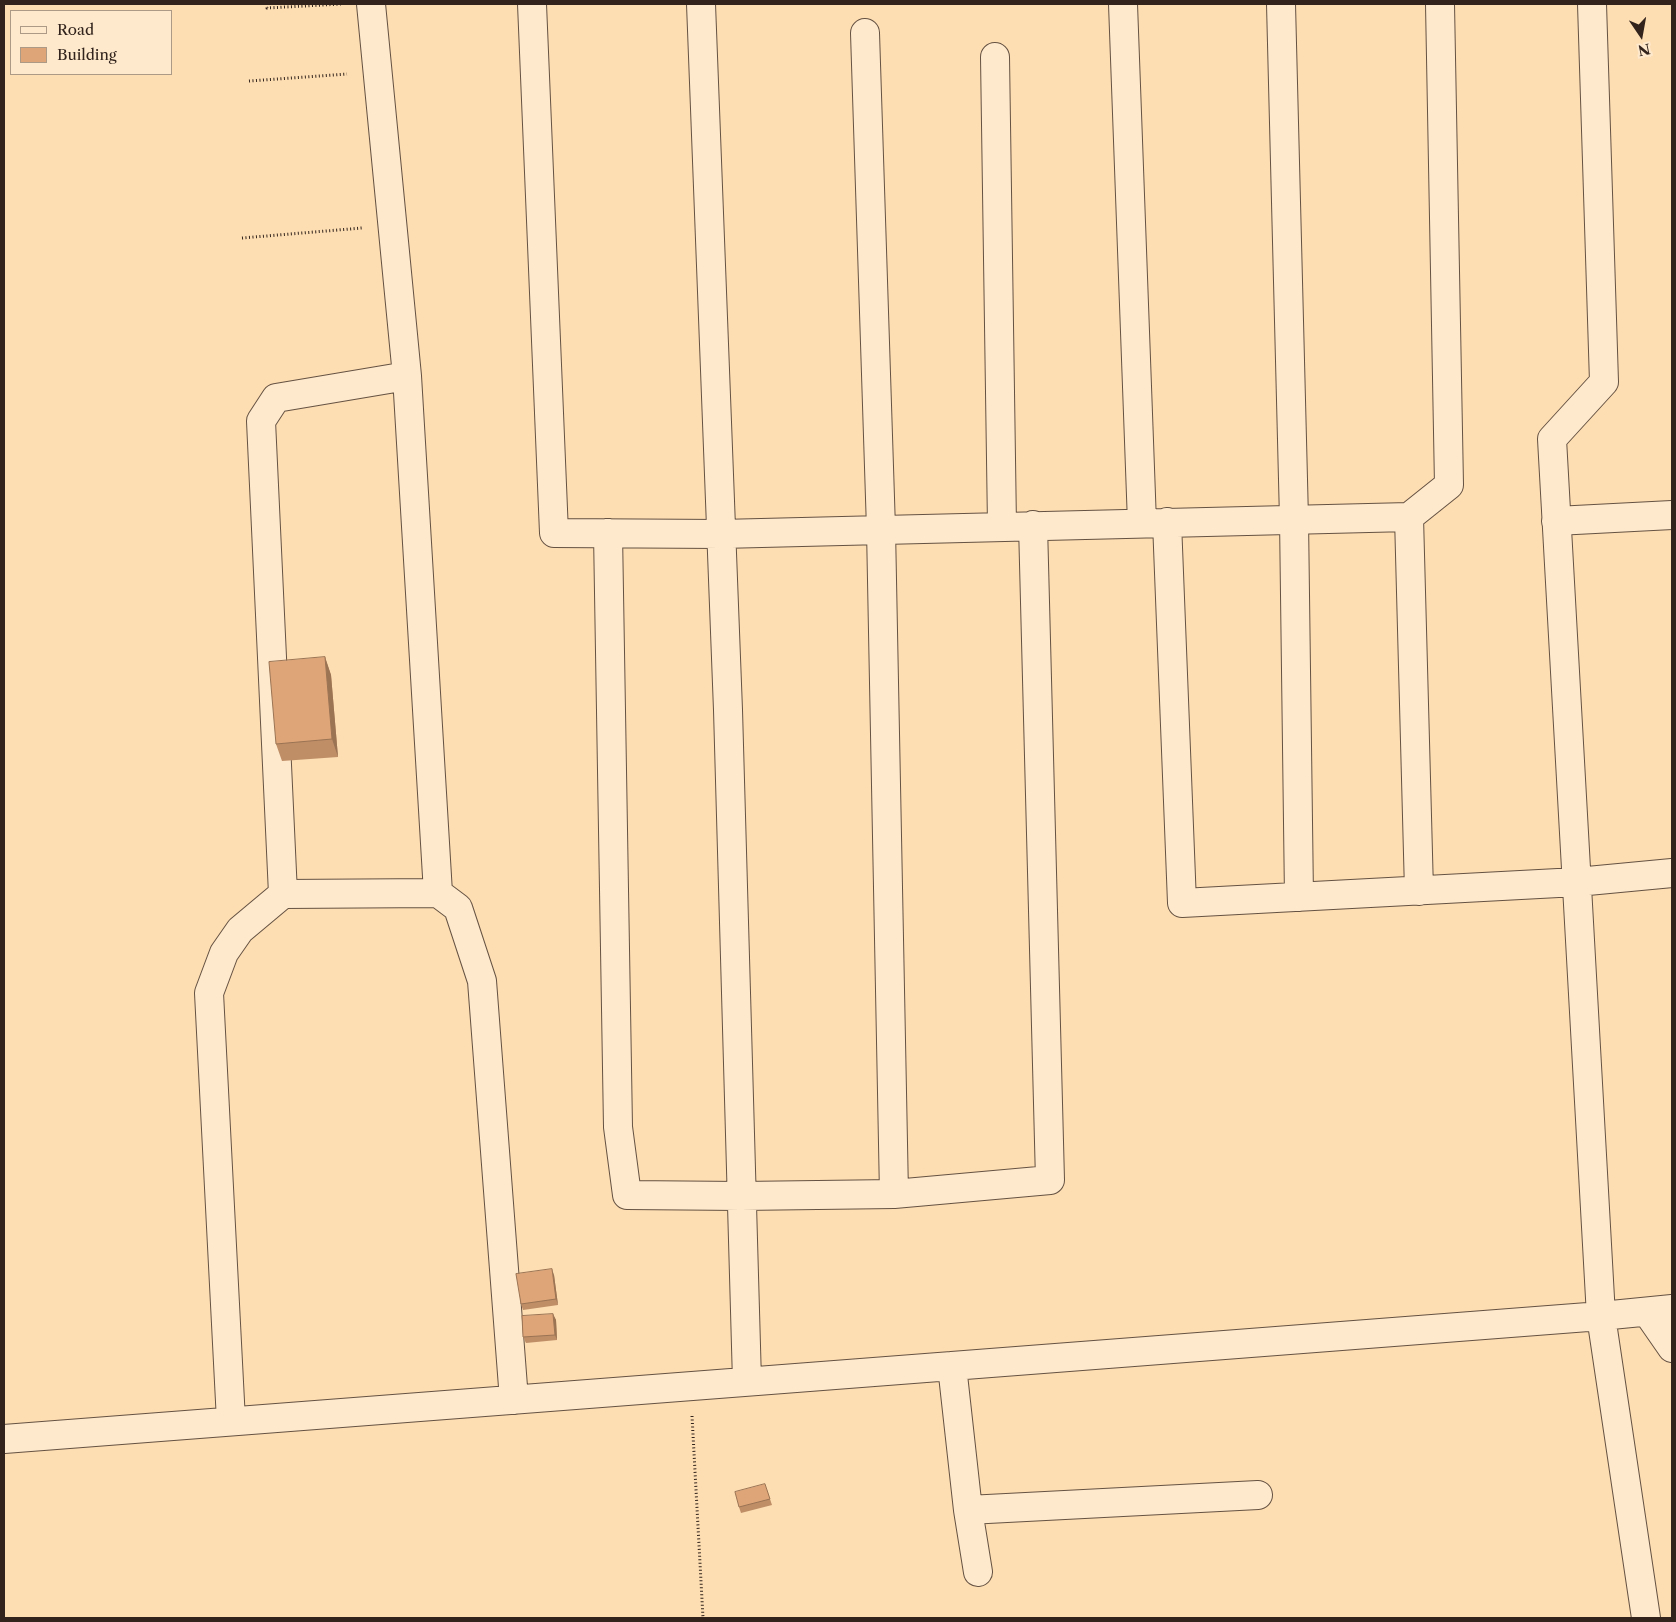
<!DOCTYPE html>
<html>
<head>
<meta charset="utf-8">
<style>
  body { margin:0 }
  #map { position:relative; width:1676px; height:1622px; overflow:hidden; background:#fdddb2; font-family:"Libre Caslon Text",serif }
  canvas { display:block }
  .frame { position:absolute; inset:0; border:5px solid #32241c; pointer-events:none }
  .legend { position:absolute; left:10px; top:10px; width:162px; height:65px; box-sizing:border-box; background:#fee9cd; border:1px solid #ac9a86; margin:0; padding:6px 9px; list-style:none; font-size:15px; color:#32241c }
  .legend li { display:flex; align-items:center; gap:10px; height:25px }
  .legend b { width:25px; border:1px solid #ac9a86 }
  .north { position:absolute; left:1616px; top:10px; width:50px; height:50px; -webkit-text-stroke:4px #fee9cd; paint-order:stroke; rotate:168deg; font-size:14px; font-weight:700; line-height:20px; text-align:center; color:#32241c }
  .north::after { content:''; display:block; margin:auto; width:18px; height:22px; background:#32241c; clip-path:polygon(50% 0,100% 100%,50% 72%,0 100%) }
</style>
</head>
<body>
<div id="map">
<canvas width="1676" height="1622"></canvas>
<div class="frame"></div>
<ul class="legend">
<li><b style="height:6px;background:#fee9cd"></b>Road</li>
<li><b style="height:14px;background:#dea578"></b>Building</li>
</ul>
<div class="north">N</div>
</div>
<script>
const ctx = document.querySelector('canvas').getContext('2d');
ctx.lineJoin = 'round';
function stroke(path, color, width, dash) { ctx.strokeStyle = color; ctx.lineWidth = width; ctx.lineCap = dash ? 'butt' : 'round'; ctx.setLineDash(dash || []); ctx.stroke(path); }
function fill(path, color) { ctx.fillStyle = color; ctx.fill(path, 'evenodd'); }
const minor = new Path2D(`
  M371 4 407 376 438 893
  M532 4 554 533 721 534 1409 517 1449 485 1440 4
  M701 4 728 710 747 1381
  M1123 4 1142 523
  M1281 4 1294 519 1299 897
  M1592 4 1604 382 1552 439 1601 1316 1646 1618
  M865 33 881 529 894 1194
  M995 57 1002 526
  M407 376 276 398 261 421 283 894 438 893 458 908 482 981 514 1400
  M1409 517 1419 891
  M1556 521 1672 515
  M1167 522 1182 903 1577 882 1672 873
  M608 533 618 1127 627 1195 741 1196 894 1194 1050 1180 1033 525
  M1647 1312 1672 1348
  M952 1366 968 1510 1258 1495
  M231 1421 209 993 224 953 240 930 283 894
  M4 1439 1601 1316 1672 1309
  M968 1510 978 1572`);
stroke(minor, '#655242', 30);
stroke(new Path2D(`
  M267 4V8L342 4
  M249 81 347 74
  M242 238 362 228
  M692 1416 703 1618`), '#32241c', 3, [1, 2.5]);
stroke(minor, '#fee9cd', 28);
fill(new Path2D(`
  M325 657 331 675 338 757 282 761 276 744Z
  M554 1275 558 1305 523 1310 521 1304Z
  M553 1314 556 1320 557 1340 526 1343 523 1337Z
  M767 1490 772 1505 741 1513 739 1507Z`), '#bf8e67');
fill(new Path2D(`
  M325 657 331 675 338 757 332 739Z
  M552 1269 554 1275 558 1305 556 1299Z
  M553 1314 556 1320 557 1340 555 1335Z`), '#9b7454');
const building = new Path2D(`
  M325 657 332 739 276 744 269 662Z
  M552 1269 556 1299 521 1304 516 1274Z
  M553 1314 555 1335 523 1337 522 1316Z
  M765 1484 770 1499 739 1507 735 1492Z`);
fill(building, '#dea578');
stroke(building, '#9b7454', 1);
</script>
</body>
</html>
